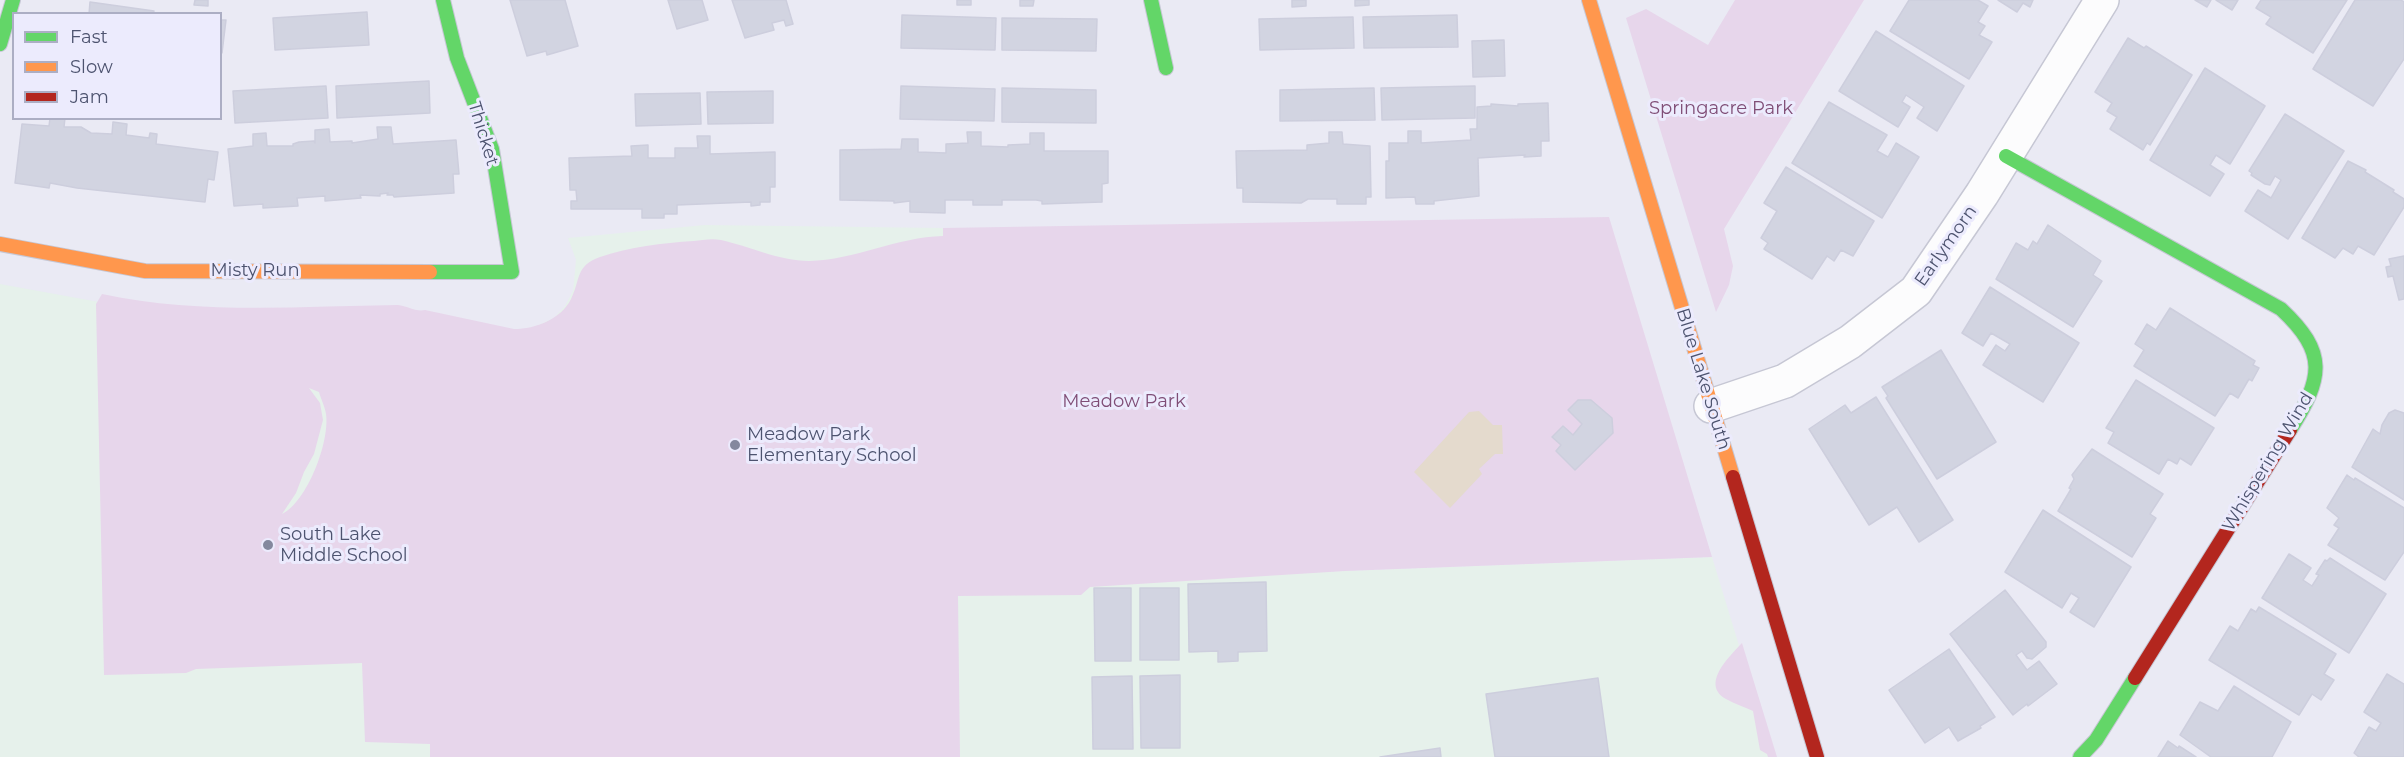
<!DOCTYPE html>
<html>
<head>
<meta charset="utf-8">
<style>
  body { margin:0 }
  #map { position:relative; width:2404px; height:757px; overflow:hidden; background:#eaeaf4; font-family:Montserrat,sans-serif }
  canvas { display:block }
  .legend { position:absolute; left:12px; top:12px; width:210px; height:108px; box-sizing:border-box; background:#ecebfd; border:2px solid #acaec4; margin:0; padding:8px 10px; list-style:none; font-size:18px; color:#4d536f }
  .legend li { display:flex; align-items:center; gap:12px; height:30px }
  .legend b { width:30px; border:2px solid #acaec4 }
</style>
</head>
<body>
<div id="map">
<canvas width="2404" height="757"></canvas>
<ul class="legend">
<li><b style="height:8px;background:#63d668"></b>Fast</li>
<li><b style="height:8px;background:#ff974d"></b>Slow</li>
<li><b style="height:8px;background:#b3261e"></b>Jam</li>
</ul>
</div>
<script>
const ctx = document.querySelector('canvas').getContext('2d');
ctx.lineJoin = 'round';
function fill(path, color) { ctx.fillStyle = color; ctx.fill(path, 'evenodd'); }
function stroke(path, color, width, dash) { ctx.strokeStyle = color; ctx.lineWidth = width; ctx.lineCap = dash ? 'butt' : 'round'; ctx.setLineDash(dash || []); ctx.stroke(path); }
function write(font, color, halo, rows, align = 'center') {
  ctx.font = font + ' Montserrat,sans-serif'; ctx.lineWidth = 6; ctx.setLineDash([]); ctx.textBaseline = 'middle'; ctx.strokeStyle = halo; ctx.fillStyle = color; for (const [text, x, y, turn = 0] of rows) {
    ctx.save(); ctx.translate(x, y); ctx.rotate((+turn || 0) * Math.PI / 180); ctx.textAlign = isNaN(turn) ? turn : align; if (halo) ctx.strokeText(text, 0, 0); ctx.fillText(text, 0, 0); ctx.restore();
  }
}
fill(new Path2D(`
  M705 225 943 228 949 586 1712 557 1773 757H0V284L99 302 524 332 554 318 565 306 573 291 576 260 568 238Z`), '#e6f1eb');
fill(new Path2D(`
  M1735 0H1864L1724 229 1733 266 1729 285 1716 312 1626 18 1646 9 1708 45Z
  M1609 217 1712 557 1345 571 1090 587 1081 595 958 596 960 757H430V744L365 742 362 663 196 669 186 673 104 675 96 304 102 294C199 315 299 306 398 305 407 306 416 312 425 310L514 329C536 329 561 319 571 299 581 279 575 266 600 257 630 247 662 243 694 241 702 240 712 238 721 240 749 246 779 261 809 261 855 260 897 237 943 236V228ZM309 388 319 392C321 399 325 407 326 414 330 442 307 502 282 514L296 493 304 472 314 454 323 420 320 403Z
  M1742 643 1777 757H1768L1767 754 1760 750 1753 711C1745 707 1735 704 1726 699 1700 684 1730 656 1742 643Z`), '#e7d6eb');
fill(new Path2D(`
  M1479 411 1493 425H1502L1503 454H1495L1479 469 1482 474 1450 508 1414 472 1469 412Z`), '#e4dacd');
const building = new Path2D(`
  M195 0H208V6L194 5Z
  M510 0H565L578 46 547 55 546 51 527 56Z
  M668 0H702L708 20 677 29Z
  M732 0H786L793 24 786 26 784 20 772 23 774 30 745 38Z
  M957 0H971V5H957Z
  M1020 0H1034L1033 6H1020Z
  M1292 0H1306V6L1292 7Z
  M1355 0H1369V5L1355 6Z
  M1909 0H1978L1988 6 1978 22 1985 26 1979 35 1992 42 1969 79 1890 31Z
  M1998 0H2033L2030 7 2023 3 2017 12Z
  M2195 0H2211L2207 7Z
  M2216 0H2238L2232 10Z
  M2261 0H2347L2313 53 2266 24 2271 17 2256 8Z
  M2355 0H2401L2404 2V59L2373 106 2313 69Z
  M90 2 154 11 153 14H89Z
  M367 12 369 45 275 50 273 18Z
  M902 15 996 18 995 50 901 48Z
  M1457 15 1458 47 1364 48 1363 17Z
  M1353 17 1354 48 1260 50 1259 19Z
  M1002 18 1097 19 1096 51 1002 50Z
  M220 20H226L222 53H220Z
  M1876 31 1964 86 1937 131 1917 118 1924 107 1906 95 1902 102 1910 107 1898 127 1839 91Z
  M2128 38 2144 48 2146 46 2192 75 2150 145 2147 143 2143 150 2110 129 2117 117 2107 111 2112 103 2095 92Z
  M1504 40 1505 76 1473 77 1472 41Z
  M2205 68 2265 106 2230 164 2216 155 2210 165 2224 174 2210 196 2150 160Z
  M429 81 430 113 337 118 336 86Z
  M326 86 328 118 235 123 233 91Z
  M901 86 995 89 994 121 900 119Z
  M1475 86V118L1382 120 1381 88Z
  M1002 88 1096 90V123L1002 122Z
  M1374 88 1375 120 1280 121V90Z
  M773 91V123L708 124 707 92Z
  M700 93 701 124 636 126 635 94Z
  M1829 102 1887 135 1877 151 1888 157 1896 143 1919 157 1882 218 1792 163Z
  M1548 103 1549 141H1541V156L1524 157 1525 155 1478 158 1479 196 1434 201V204H1416L1415 197 1386 198V161H1389V143H1408V131H1421V143L1471 140 1470 129H1477V107L1491 106V104L1518 106V104Z
  M2285 114 2344 151 2288 239 2245 211 2258 190 2271 198 2281 180 2275 176 2270 185 2265 184 2251 175 2252 173 2249 171Z
  M50 118H65L64 127H81L91 133 112 134 113 122 127 124 126 135 149 138 150 133 157 134 156 144 218 152 214 180 208 179 205 202 77 188 50 183 49 188 15 183 22 124 49 126Z
  M377 127H391L393 144 456 140 459 174H453L454 193 394 197 393 195H387L388 193 380 194V196L360 195 361 198 325 201V196L297 198 298 206 263 208V204L234 206 228 149 253 146V134L266 133 267 146H293V144L299 142 314 141 315 143V130L329 129 330 142 352 141V143L378 139Z
  M967 132H981V146L1008 147V145L1030 144V133H1044V151H1108V183L1102 184V202L1042 204V201L1036 200H1002V205H973V200H945V213L910 212V201L894 203V201L840 200V150L901 149 902 139H918V152L946 153V144L968 143Z
  M1329 132H1342L1343 144 1370 146 1371 197H1366V204H1337V199H1308L1301 203 1243 202V188H1237L1236 151 1307 150V145L1329 143Z
  M697 136H710V154L775 152V187H770V202H760V205L751 206V202L677 205V214H664V218H642V209H571V201H577L576 190H570L569 158 632 156 631 146 648 145V158H675V148H698Z
  M2348 161 2366 170 2365 172 2394 190 2393 192 2404 199V207L2374 255 2358 246 2353 254 2343 248 2335 258 2302 238Z
  M1786 167 1874 221 1853 256 1841 250 1834 261 1827 256 1812 279 1764 249 1768 243 1761 238 1777 211 1764 203Z
  M2048 225 2101 261 2093 275 2102 281 2073 327 1996 279 2016 243 2028 250 2033 241 2037 244Z
  M2404 256V299L2399 300 2393 276 2388 277 2386 267 2391 266 2389 259Z
  M1990 287 2079 343 2043 402 1983 365 1996 345 2005 351 2010 344 1991 333 1983 346 1962 333Z
  M2170 308 2255 361 2253 365 2259 368 2252 381 2249 379 2238 398 2230 393 2215 416 2134 366 2144 350 2135 344 2147 324 2156 330Z
  M1941 350 1996 442 1937 479 1886 398 1888 396 1882 387Z
  M2136 380 2214 428 2191 465 2180 458 2177 464 2168 459 2159 474 2108 443 2114 432 2106 428Z
  M1876 397 1953 520 1919 542 1897 507 1869 525 1809 429 1845 405 1851 413Z
  M1578 400H1591L1612 418 1613 433 1575 470 1556 451 1561 445 1552 437 1563 426 1573 435 1582 424 1568 410Z
  M2395 410 2404 413V500L2352 467 2373 429 2380 434 2382 425 2389 413Z
  M2092 449 2163 494 2150 514 2156 518 2132 557 2058 511 2071 489 2069 488 2074 479 2072 475Z
  M2347 475 2354 480 2355 478 2404 508V552L2385 580 2328 545 2339 528 2334 525 2339 518 2327 508Z
  M2043 510 2131 567 2094 627 2070 612 2079 598 2071 593 2062 608 2005 572Z
  M2289 554 2311 568 2303 580 2312 586 2319 575 2316 574 2325 560 2327 561 2330 558 2386 594 2349 653 2262 598Z
  M1266 582 1267 651 1238 652V661L1218 662V651L1189 652 1188 584Z
  M1094 588H1131V661H1095Z
  M1140 588H1179V660H1140Z
  M2005 590 2046 642V647L2032 659 2027 658 2022 651 2016 655 2027 670 2039 661 2057 684 2028 706 2027 704 2013 715 1950 634Z
  M2259 607 2336 654 2324 674 2334 680 2321 700 2312 694 2299 715 2209 660 2230 626 2238 631 2251 609 2256 612Z
  M1949 649 1995 717 1980 726 1981 728 1958 741 1949 727 1925 743 1889 690Z
  M2387 674 2404 684V757H2359L2354 753 2369 727 2376 731 2381 723 2364 712Z
  M1180 675V748H1141L1140 676Z
  M1132 676 1133 749H1093L1092 677Z
  M1598 678 1609 757H1495L1486 694Z
  M2234 686 2291 722 2272 757H2211L2180 735 2200 702 2218 711Z
  M2168 741 2178 748 2179 746 2196 757H2158Z
  M1440 748 1441 757H1380Z`);
fill(building, '#d2d4e1');
stroke(building, '#cdcedd', 1.5);
const street = new Path2D(`
  M1711 406 1785 381 1850 342 1916 291 1982 194 2102 0`);
const fast = new Path2D(`
  M1151 0 1166 68
  M0 44 13 0
  M2006 156 2281 309C2328 353 2323 378 2290 430
  M430 272H512L492 149 457 58 443 0
  M2080 757 2096 740 2135 678`);
const slow = new Path2D(`
  M1589 0 1733 477
  M0 244 145 271 430 272`);
const jam = new Path2D(`
  M1733 477 1817 757
  M2135 678 2290 430`);
stroke(street, '#c6c7d4', 36);
stroke(fast, '#c6c7d4', 16);
stroke(slow, '#c6c7d4', 16);
stroke(jam, '#c6c7d4', 16);
stroke(street, '#fcfcfd', 33);
stroke(fast, '#63d668', 14);
stroke(slow, '#ff974d', 14);
stroke(jam, '#b3261e', 14);
for (const [x, y, r, color] of [
  [735,445,6,"#84889e"],
  [268,545,6,"#84889e"]
]) { const dot = new Path2D(); dot.arc(x, y, r, 0, 2 * Math.PI); ctx.fillStyle = color; ctx.fill(dot); stroke(dot, '#ecebfd', 2); }
write('18px', '#7f4d76', '#ecebfd', [
  ["Springacre Park",1721,109],
  ["Meadow Park",1124,402]
]);
write('18px', '#4d536f', '#ecebfd', [
  ["Thicket",483,134,73],
  ["Earlymorn",1946,246,-55],
  ["Misty Run",255,271],
  ["Blue Lake South",1703,379,73],
  ["Whispering Wind",2268,462,-59]
]);
write('18px', '#4d536f', '#ecebfd', [
  ["Meadow Park",747,435],
  ["Elementary School",747,456],
  ["South Lake",280,535],
  ["Middle School",280,556]
], 'left');
</script>
</body>
</html>
